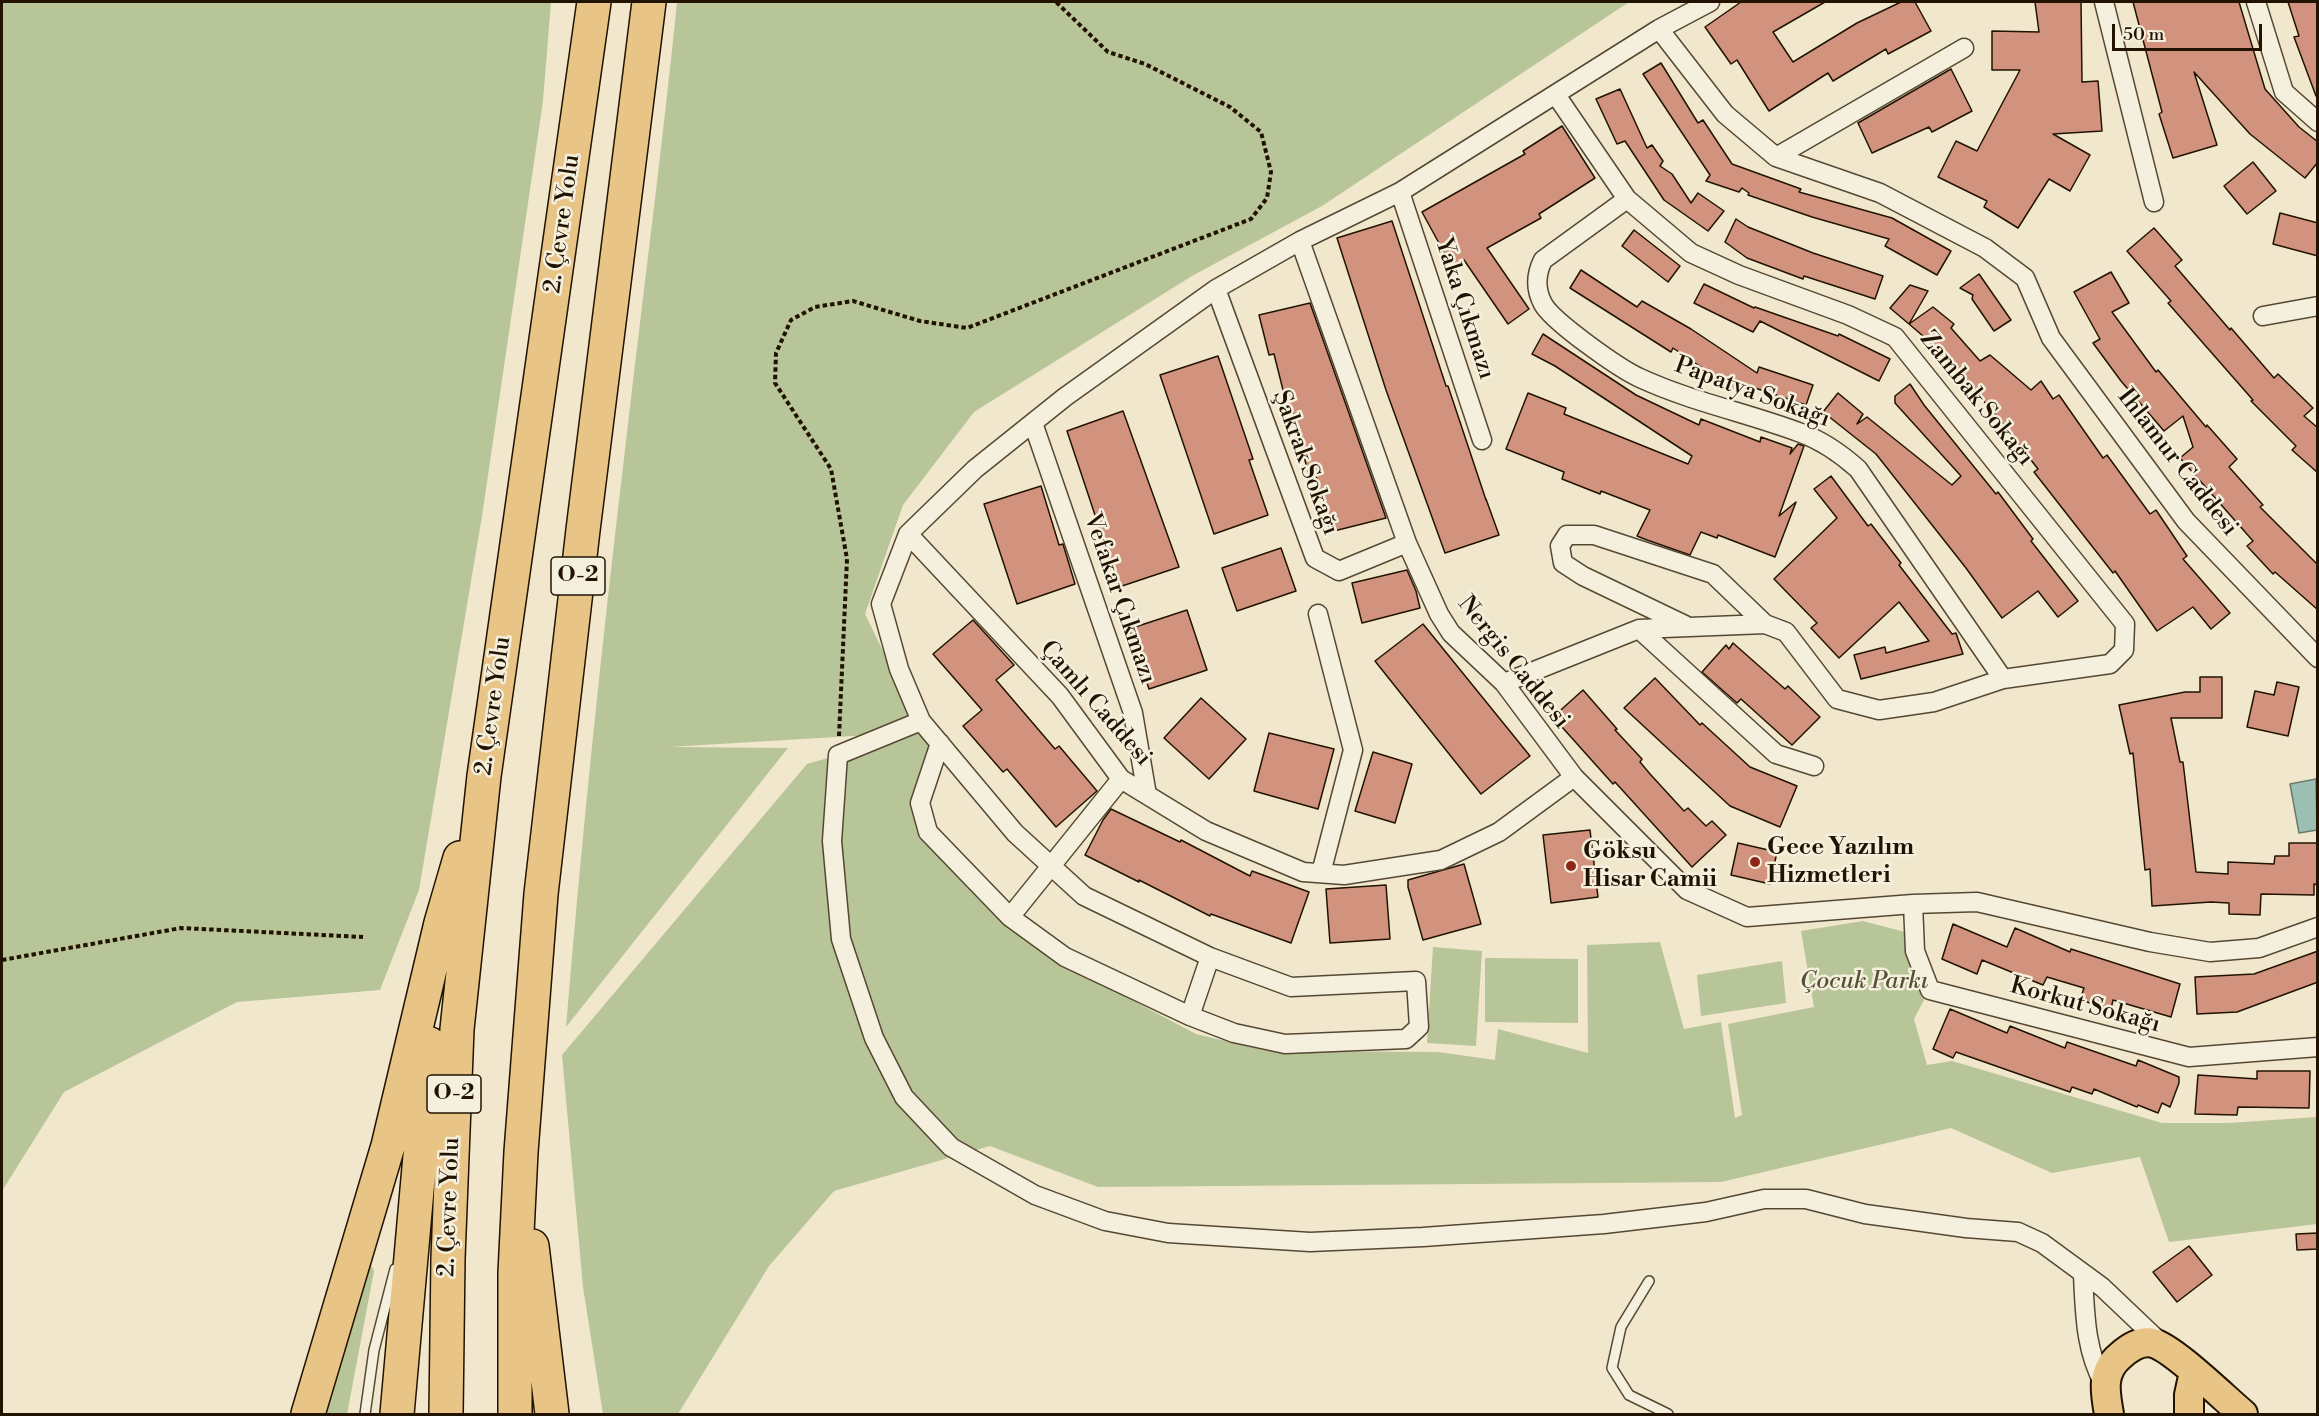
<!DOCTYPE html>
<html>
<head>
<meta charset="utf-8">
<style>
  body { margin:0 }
  #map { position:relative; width:2319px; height:1416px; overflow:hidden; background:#f0e7cc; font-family:"Libre Bodoni",serif }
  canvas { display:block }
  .frame { position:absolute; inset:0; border:3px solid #211300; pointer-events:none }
  .scale { position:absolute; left:2112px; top:24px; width:150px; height:27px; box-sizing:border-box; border:3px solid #211300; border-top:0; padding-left:8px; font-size:18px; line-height:21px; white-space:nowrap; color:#211300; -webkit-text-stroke:4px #f5efde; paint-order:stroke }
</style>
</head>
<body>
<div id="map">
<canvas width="2319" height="1416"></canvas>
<div class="frame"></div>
<div class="scale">50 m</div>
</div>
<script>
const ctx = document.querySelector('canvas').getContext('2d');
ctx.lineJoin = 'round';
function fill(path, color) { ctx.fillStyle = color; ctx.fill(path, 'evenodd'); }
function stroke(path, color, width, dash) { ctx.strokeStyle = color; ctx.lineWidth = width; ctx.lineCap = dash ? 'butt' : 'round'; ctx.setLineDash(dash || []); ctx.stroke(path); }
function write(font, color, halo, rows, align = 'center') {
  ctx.font = font + ' "Libre Bodoni",serif'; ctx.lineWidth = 5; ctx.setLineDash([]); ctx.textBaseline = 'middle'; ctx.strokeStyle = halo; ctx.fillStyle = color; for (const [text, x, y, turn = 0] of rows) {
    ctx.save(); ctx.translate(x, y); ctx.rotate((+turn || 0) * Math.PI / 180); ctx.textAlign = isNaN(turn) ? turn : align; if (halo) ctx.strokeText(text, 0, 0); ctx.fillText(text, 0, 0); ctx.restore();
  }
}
fill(new Path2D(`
  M2 2H551L543 101 482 516 419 890 380 990 237 1002 64 1092 2 1191Z
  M677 2H1629L1322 206 1192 276 974 412 903 505 865 614 922 731 937 743 925 839 1001 921 1071 968 1196 1034 1267 1051 1438 1052 1495 1060 1498 1029 1588 1053 1587 945 1660 942 1684 1029 1721 1022 1735 1118 1742 1115 1728 1024 1814 1007 1801 931 1863 921 1905 932 1917 972 1926 996 1914 1019 1927 1065 1952 1061 2162 1123H2229L2317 1117V1224L2169 1242 2140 1157 2052 1173 1951 1128 1721 1182 1098 1187 990 1146 834 1191 769 1266 678 1414H603L583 1287 562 1055 807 764 919 732 669 747 788 748 566 1027C582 834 602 642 625 450 642 300 662 151 677 2Z
  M1433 947 1482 951 1476 1046 1427 1043Z
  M1485 958 1578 959V1023L1485 1022Z
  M1782 961 1786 1003 1701 1016 1697 975Z
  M371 1265 374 1271 347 1414H326L365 1269Z`), '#b8c599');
const water = new Path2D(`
  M2316 779 2317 830 2299 833 2290 784Z`);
fill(water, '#9bc0b3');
stroke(water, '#6a7b6b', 1.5);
const building = new Path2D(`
  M1741 2H1825L1773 32 1793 62 1857 23 1901 2H1915L1931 31 1888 54 1886 49 1833 81 1828 73 1769 111 1737 60 1731 64 1705 27Z
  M2035 2H2081L2082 82 2098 81 2102 131 2053 134 2090 155 2070 191 2049 179 2018 228 1984 207 1987 201 1938 177 1956 141 1977 151 2020 70H1992V31L2039 32Z
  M2133 2H2239L2265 89 2299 127 2318 142V162L2305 178 2250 134 2194 72 2217 145 2173 158 2159 114 2162 112Z
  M2288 2H2318V96H2316L2294 37 2299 36Z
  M1661 63 1698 123 1703 120 1732 164 1801 189 1799 192 1892 218 1951 251 1937 275 1885 246 1889 239 1812 217 1748 195 1749 193 1742 188 1739 192 1706 181 1710 175 1643 74Z
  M1951 69 1972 111 1932 132 1929 127 1872 153 1858 123Z
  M1620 89 1647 148 1652 145 1663 161 1660 166 1672 174 1691 203 1698 193 1724 211 1708 231 1664 200 1625 141 1617 144 1596 99Z
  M1562 126 1595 178 1539 214 1541 218 1487 248 1529 309 1508 324 1464 260 1452 267 1422 212 1525 154 1523 151Z
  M2253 162 2276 191 2247 214 2224 186Z
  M2280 213 2318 223V256L2273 244Z
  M1736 219 1748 227 1813 253 1883 276 1875 299 1804 276 1803 279 1747 258 1725 242Z
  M1392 221 1446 386H1448L1486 500V499L1499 535 1445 553 1386 390 1337 238Z
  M2154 228 2182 260 2175 266 2230 330 2231 328 2274 378 2278 374 2313 408 2304 416 2318 428V473L2292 450 2296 446 2251 401 2253 400 2168 303 2171 301 2127 251Z
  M1634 230 1680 266 1668 282 1622 246Z
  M1581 270 1637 307 1642 301 1691 329 1757 373 1759 367 1813 385 1806 405 1740 383 1735 390 1673 348 1671 352 1570 288Z
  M2111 272 2129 303 2112 312 2156 372 2158 370 2206 427 2207 425 2237 459 2229 467 2263 505 2260 507 2318 565V610L2275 572 2273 574 2247 546 2253 541 2180 458 2193 447 2183 416 2164 431 2121 381 2093 343 2100 339 2074 292Z
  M1979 274 2011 320 1994 331 1972 299 1973 295 1960 288Z
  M1704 284 1754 308 1755 307 1838 336 1839 334 1890 359 1879 381 1760 321 1753 332 1694 303Z
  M1910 285 1928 291 1909 324 1890 308Z
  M1310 303 1386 518 1330 532 1315 471 1308 472 1293 413 1289 414 1274 354 1269 355 1259 315Z
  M1933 307 1954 324 1951 328 1980 361 1990 355 2031 390 2041 381 2053 399 2059 395 2103 458 2107 455 2150 514 2156 510 2187 556 2183 559 2230 613 2211 629 2193 607 2157 631 2115 571 2113 573 2034 472 2038 469 1996 415 1937 348 1909 324Z
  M1543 334 1636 395 1699 425 1701 419 1760 442 1761 437 1792 448 1790 454 1798 444 1804 446 1779 516 1796 502 1775 557 1718 535 1717 538 1701 532 1690 555 1647 540 1637 536 1650 510 1601 491 1600 494 1562 479 1564 472 1506 449 1528 393 1566 408 1564 414 1688 464 1692 456 1555 366 1532 354Z
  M1218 356 1253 459 1249 460 1268 515 1214 534 1160 375Z
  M1910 384 1924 405 1996 494 1998 492 2033 539 2031 541 2078 601 2058 617 2038 591 2002 618 1966 568 1876 454 1823 412 1838 393 1863 414 1857 424 1867 417 1952 485 1961 476 1895 403V396Z
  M1123 411 1179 567 1119 587 1067 431Z
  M1831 476 1868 526 1871 524 1901 563 1899 565 1952 634 1956 633 1963 654 1861 679 1854 655 1885 647 1886 653 1929 641 1899 602 1839 658 1811 628 1817 623 1774 579 1837 518 1814 489Z
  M1041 486 1059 545 1063 544 1075 584 1017 604 984 504Z
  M1281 548 1296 591 1237 611 1222 568Z
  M1407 570 1416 591 1420 608 1362 623 1352 583Z
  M1187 610 1207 670 1149 689 1129 629Z
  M973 620 1014 665 996 680 1055 749 1059 746 1097 791 1056 827 1007 769 1003 772 963 726 982 710 933 654Z
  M1423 624 1530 756 1481 794 1375 661Z
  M1733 643 1785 689 1788 686 1820 717 1792 745 1741 699 1737 703 1702 672 1726 645 1729 649Z
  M2200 677H2222V718H2171L2180 762H2183L2196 872 2228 874V862L2274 864 2275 856H2289V843H2318V885L2314 884V895L2261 894 2260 915 2229 914V903L2211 902 2152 906 2150 869 2145 870 2133 753 2130 754 2119 705 2185 692H2200Z
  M1655 678 1700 725 1702 723 1750 767 1797 786 1780 827 1730 806 1624 708Z
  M2277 682 2299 687 2288 736 2247 727 2255 691 2274 695Z
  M1583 690 1617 729 1615 730 1642 759 1640 762 1650 774 1684 811 1688 808 1706 826 1712 821 1726 835 1692 867 1615 782 1613 784 1553 717Z
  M1201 698 1246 739 1209 779 1164 738Z
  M1269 733 1334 749 1318 809 1254 791Z
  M1373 752 1412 764 1395 823 1355 811Z
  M1111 809 1180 842 1181 840 1250 876 1252 871 1309 892 1291 943 1211 914 1210 916 1139 880V882L1085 855 1103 820Z
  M1590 830 1598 897 1551 903 1543 835Z
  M1738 843 1777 852 1770 884 1731 875Z
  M1464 864 1481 924 1423 940 1408 887V880Z
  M1386 885 1390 939 1330 943 1326 889Z
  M1953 924 2007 947 2015 928 2070 952 2071 949 2180 984 2171 1017 2113 1000 2111 1009 2080 1000 2084 988 2047 977 2043 985 1982 960 1977 974 1942 959Z
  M2318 951V982L2237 1012 2197 1014 2195 977 2254 974Z
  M1950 1009 2007 1033 2010 1026 2065 1048 2067 1042 2136 1066 2138 1060 2179 1077V1083L2170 1107 2162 1103 2158 1113 2138 1105 2137 1107 2094 1089 2092 1094 2072 1087 2070 1092 1956 1052 1953 1058 1933 1049Z
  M2257 1071H2310L2309 1108 2238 1107 2237 1115 2195 1114 2198 1075 2257 1079Z
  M2318 1233V1249L2297 1250 2296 1234Z
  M2189 1246 2212 1275 2177 1302 2153 1272Z`);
fill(building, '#d2937e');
stroke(building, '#211300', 1.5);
const lane = new Path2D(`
  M1649 1281 1621 1327 1612 1368 1629 1395 1668 1414
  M365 1414 374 1350 395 1269`);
const street = new Path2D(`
  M2104 2 2154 202
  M2256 2 2284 92 2318 122
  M1659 29 1725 114 1776 157 1880 193 1985 248 2025 278 2051 338 2186 521 2318 658
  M1776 157 1964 48
  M1400 192 1482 440
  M1627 199 1543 260C1536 274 1535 289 1543 304 1553 322 1620 369 1640 378 1692 402 1748 413 1801 433 1823 441 1840 453 1858 469L2003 679
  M1300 241 1407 543 1439 614 1451 633 1504 683 1574 777 1687 890 1747 917 1913 904 1977 902 2150 942 2210 952 2259 948 2318 927
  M1216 289 1315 558 1339 571 1407 543
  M2263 316 2318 306
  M1033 423 1133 713 1147 795
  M908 534 1060 696 1121 779 1206 831 1303 872 1344 875 1441 860 1499 832 1574 777
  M1318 614 1353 750 1321 873
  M1685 625 1583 576 1563 563 1560 546 1567 535H1594L1713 574 1765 624
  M1639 629 1776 754 1814 766
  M1504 683 1639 629 1765 624 1786 632 1837 699 1879 710 1934 702 2003 679 2110 664 2124 650 2125 624 1895 337 1848 315 1739 275 1691 253 1627 199 1556 95
  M921 721 838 755 832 841 841 939 874 1038 904 1097 951 1147 1035 1195 1105 1221 1168 1233 1310 1242 1423 1237 1604 1224 1706 1212 1764 1199H1806L1865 1214 1966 1228 2018 1232 2042 1243 2102 1287 2162 1344
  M940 743 920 803 928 832 1010 917 1065 957 1190 1016 1234 1033 1285 1044 1406 1039 1419 1027 1416 981 1291 987 1210 957 1084 896 1015 833 921 721 899 669 881 604 908 534 975 469 1065 397 1216 289 1300 241 1400 192 1659 29 1710 2
  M1913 904 1915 951 1930 990 2189 1057 2318 1047
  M1010 917 1121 779
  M1190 1016 1210 957
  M2083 1275C2085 1313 2085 1350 2104 1384`);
const primary = new Path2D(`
  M2109 1414C2105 1392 2101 1372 2120 1356 2129 1348 2141 1340 2153 1343 2173 1348 2224 1398 2243 1414
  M2189 1414V1395L2194 1372`);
const highway = new Path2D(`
  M532 1246 552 1414
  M308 1414 388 1146 441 923 460 858
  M397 1414 430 1044
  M446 1414 448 1258 457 1029 484 776 594 2
  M515 1414V1273L521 1152 541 894 583 530 649 2`);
stroke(lane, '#554833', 12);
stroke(street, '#554833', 21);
stroke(primary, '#211300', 32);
stroke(highway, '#211300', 36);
stroke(new Path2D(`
  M839 736 847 559 831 469 775 383 776 353 791 320 815 307 853 301 920 321 967 328 1251 219 1267 198 1271 172 1261 132 1230 107 1145 64 1108 52 1056 2
  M2 960 181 928 363 937`), '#211300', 4, [4.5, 3]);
stroke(lane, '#f5efde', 9);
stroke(street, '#f5efde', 18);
stroke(primary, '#e8c486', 28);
stroke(highway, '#e8c486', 33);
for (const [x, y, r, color] of [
  [1755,862,6,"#8f2418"],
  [1571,866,6,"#8f2418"]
]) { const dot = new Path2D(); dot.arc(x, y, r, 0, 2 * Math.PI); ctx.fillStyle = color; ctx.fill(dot); stroke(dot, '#f5efde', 2); }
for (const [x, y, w] of [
  [578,576,54],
  [454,1094,54]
]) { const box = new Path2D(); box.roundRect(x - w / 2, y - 19, w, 38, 4.5); ctx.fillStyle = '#f5efde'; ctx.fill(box); stroke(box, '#211300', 1.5); }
write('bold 22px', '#211300', null, [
  ["O-2",578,576],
  ["O-2",454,1094]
]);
write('24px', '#211300', '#f5efde', [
  ["2. Çevre Yolu",563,224,-82],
  ["Yaka Çıkmazı",1464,309,72],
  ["Papatya Sokağı",1752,393,20],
  ["Zambak Sokağı",1976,399,51],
  ["Şakrak Sokağı",1305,463,70],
  ["Ihlamur Caddesi",2177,463,52],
  ["Vefakar Çıkmazı",1119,599,71],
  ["Nergis Caddesi",1513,663,51],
  ["Çamlı Caddesi",1095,704,49],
  ["2. Çevre Yolu",494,706,-82],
  ["Korkut Sokağı",2085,1006,15],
  ["2. Çevre Yolu",450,1207,-88]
]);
write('bold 24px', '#211300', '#f5efde', [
  ["Gece Yazılım",1767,848],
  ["Hizmetleri",1767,876],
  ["Göksu",1583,852],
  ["Hisar Camii",1583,880]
], 'left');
write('italic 24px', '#565136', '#f5efde', [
  ["Çocuk Parkı",1864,982]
]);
</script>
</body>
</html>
